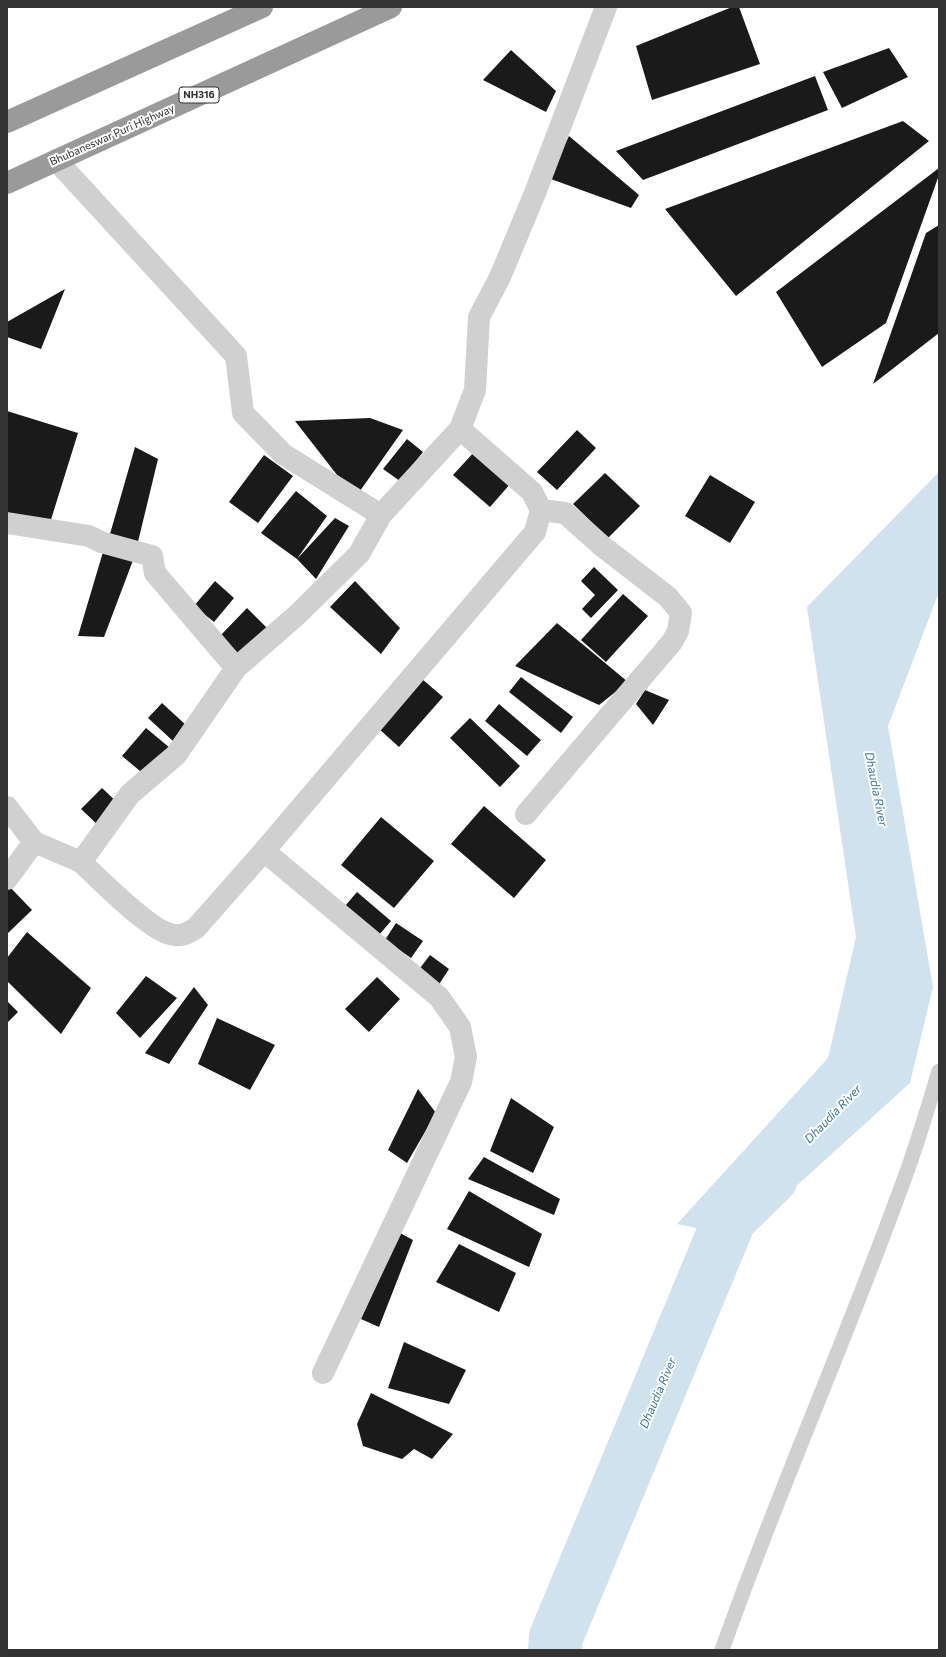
<!DOCTYPE html>
<html>
<head>
<meta charset="utf-8">
<style>
  body { margin:0 }
  #map { position:relative; width:946px; height:1657px; overflow:hidden; background:#fff; font-family:Commissioner,sans-serif }
  canvas { display:block }
  .frame { position:absolute; inset:0; border:8px solid #333; pointer-events:none }
</style>
</head>
<body>
<div id="map">
<canvas width="946" height="1657"></canvas>
<div class="frame"></div>
</div>
<script>
const ctx = document.querySelector('canvas').getContext('2d');
ctx.lineJoin = 'round';
function fill(path, color) { ctx.fillStyle = color; ctx.fill(path, 'evenodd'); }
function stroke(path, color, width, dash) { ctx.strokeStyle = color; ctx.lineWidth = width; ctx.lineCap = dash ? 'butt' : 'round'; ctx.setLineDash(dash || []); ctx.stroke(path); }
function write(font, color, halo, rows, align = 'center') {
  ctx.font = font + ' Commissioner,sans-serif'; ctx.lineWidth = 4; ctx.setLineDash([]); ctx.textBaseline = 'middle'; ctx.strokeStyle = halo; ctx.fillStyle = color; for (const [text, x, y, turn = 0] of rows) {
    ctx.save(); ctx.translate(x, y); ctx.rotate((+turn || 0) * Math.PI / 180); ctx.textAlign = isNaN(turn) ? turn : align; if (halo) ctx.strokeText(text, 0, 0); ctx.fillText(text, 0, 0); ctx.restore();
  }
}
fill(new Path2D(`
  M939 472V592L888 726 933 987 910 1083 740 1237 677 1224 828 1058 856 937 807 607Z`), '#cfe2ee');
stroke(new Path2D(`
  M555 1650 556 1637 730 1218 771 1178`), '#cfe2ee', 54);
fill(new Path2D(`
  M732 7H739L760 64 652 100 636 46Z
  M889 48 908 77 842 108 823 72Z
  M511 50 556 91 546 112 483 80Z
  M815 76 828 110 643 180 616 151Z
  M903 121 929 141 736 296 665 209Z
  M569 136 639 195 631 208 548 178Z
  M939 168V175L886 323 822 367 776 292Z
  M939 225V333L873 384 926 233Z
  M65 289 41 349 7 337V322Z
  M7 411 78 433 49 526 7 515Z
  M370 418 403 430 355 498 295 421Z
  M577 430 596 448 557 490 537 472Z
  M407 439 423 452 400 481 383 469Z
  M135 447 158 459 137 546 110 534Z
  M475 451 511 483 490 507 453 475Z
  M264 455 293 476 258 523 229 502Z
  M605 473 640 506 608 538 573 504Z
  M710 475 755 502 730 543 685 516Z
  M296 491 327 516 297 559 261 533Z
  M335 518 349 526 316 579 297 559Z
  M103 552 135 555 104 637 78 636Z
  M594 567 618 590 591 618 582 609 595 595 581 581Z
  M215 581 234 598 214 622 194 606Z
  M355 581 400 628 381 654 330 607Z
  M623 594 648 616 606 662 581 640Z
  M247 608 267 628 241 656 220 636Z
  M557 623 628 682 599 705 515 666Z
  M521 677 573 717 561 733 509 692Z
  M422 679 443 697 399 747 378 728Z
  M645 690 669 700 653 725 636 704Z
  M162 703 187 726 173 741 148 718Z
  M499 704 541 740 527 756 485 721Z
  M470 718 520 766 500 787 450 738Z
  M146 728 170 748 146 776 122 756Z
  M102 788 120 805 99 826 81 809Z
  M484 806 546 860 514 898 451 844Z
  M381 817 434 861 394 908 341 865Z
  M7 884 32 910 7 934Z
  M357 892 391 921 373 942 339 913Z
  M396 923 423 941 411 958 385 940Z
  M27 932 91 988 61 1034 7 981V958Z
  M430 955 449 969 434 992 414 976Z
  M146 976 177 998 140 1038 116 1013Z
  M377 977 400 999 369 1032 345 1009Z
  M194 987 208 1005 169 1064 145 1053Z
  M7 1001 18 1012 7 1023Z
  M217 1018 275 1045 250 1090 198 1064Z
  M418 1089 436 1113 407 1163 388 1150Z
  M511 1098 554 1127 533 1173 490 1151Z
  M484 1157 560 1199 554 1215 468 1179Z
  M469 1191 542 1234 529 1267 447 1229Z
  M400 1233 413 1240 379 1327 361 1319Z
  M459 1244 516 1273 499 1312 436 1282Z
  M404 1342 466 1370 449 1404 388 1388Z
  M371 1393 453 1434 432 1459 414 1449 402 1459 363 1446 357 1424Z`), '#1a1a1a');
stroke(new Path2D(`
  M722 1650C780 1485 853 1325 911 1160 921 1131 930 1101 939 1071`), '#d0d0d0', 15);
stroke(new Path2D(`
  M56 160 236 356 243 413 283 454 381 515
  M7 523 89 536 101 542 152 556 155 573 236 668
  M7 807 34 842
  M526 814 672 642 678 631 681 613 668 597 602 546 565 513 541 510
  M264 851 439 997 460 1027 466 1057 461 1082 323 1373
  M81 862C99 879 148 929 170 934 180 937 187 934 196 928L264 851 535 532 541 510 532 492 460 429
  M7 879 34 842 81 862 130 794 176 755 236 668 297 615 359 554 381 515 460 429 475 390 479 317 500 277 535 193 606 7`), '#d0d0d0', 22);
stroke(new Path2D(`
  M7 122 262 7
  M7 183 391 7`), '#9a9a9a', 22);
for (const [x, y, w] of [
  [199,95,40]
]) { const box = new Path2D(); box.roundRect(x - w / 2, y - 8, w, 16, 3); ctx.fillStyle = '#fff'; ctx.fill(box); stroke(box, '#333', 1); }
write('bold 10px', '#333', null, [
  ["NH316",199,95]
]);
write('11px', '#333', '#fff', [
  ["Bhubaneswar Puri Highway",112,135,-24]
]);
write('italic 12px', '#3f7597', '#fff', [
  ["Dhaudia River",876,789,79],
  ["Dhaudia River",833,1114,-46],
  ["Dhaudia River",658,1393,-67]
]);
</script>
</body>
</html>
